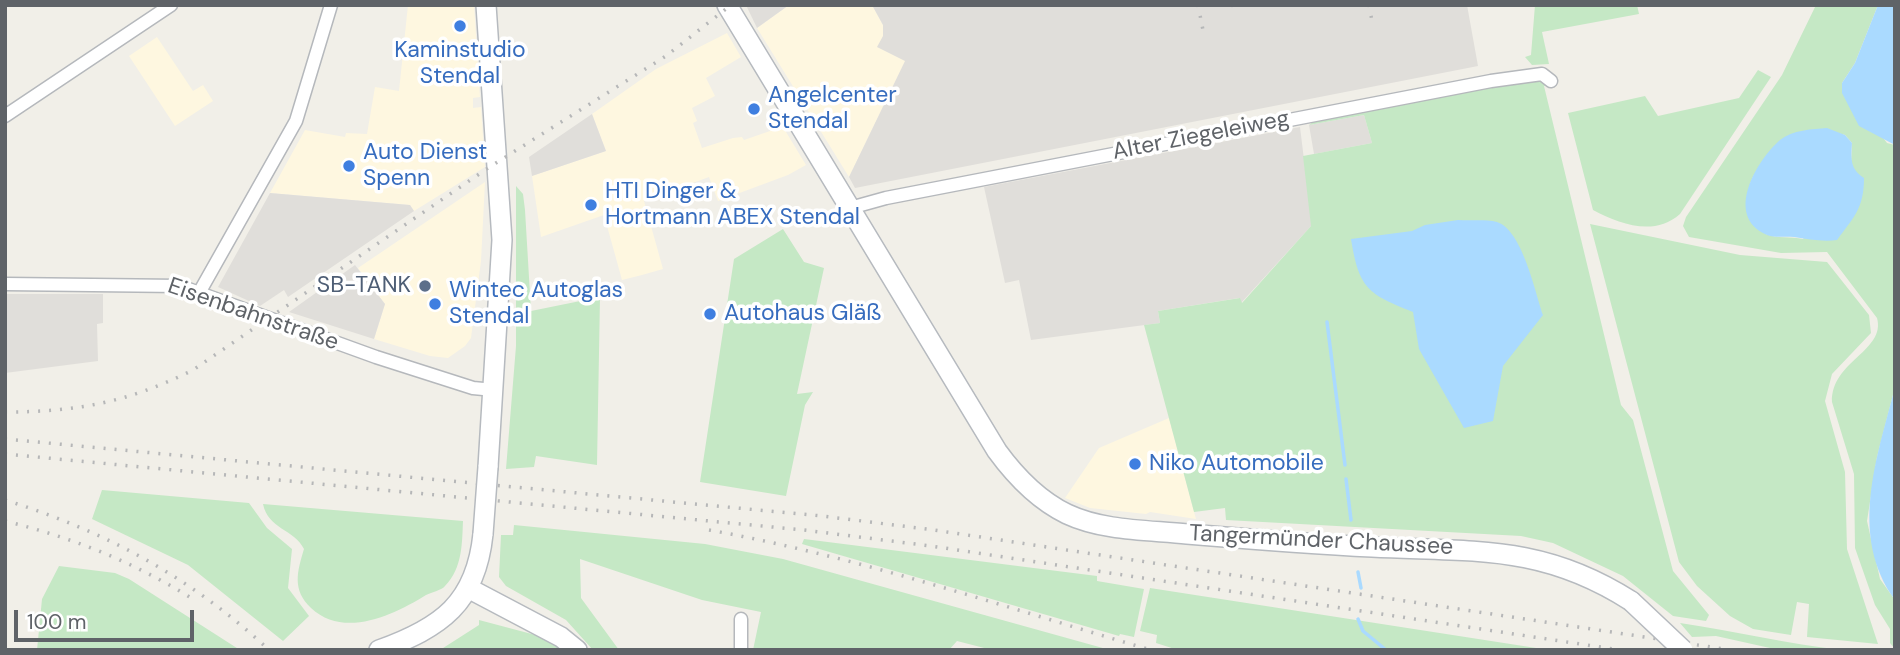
<!DOCTYPE html>
<html>
<head>
<meta charset="utf-8">
<style>
  body { margin:0 }
  #map { position:relative; width:1900px; height:655px; overflow:hidden; background:#f1efe8; font-family:"DM Sans",sans-serif }
  canvas { display:block }
  .frame { position:absolute; inset:0; border:7px solid #5f6368; pointer-events:none }
  .scale { position:absolute; left:14px; top:610px; width:180px; height:32px; box-sizing:border-box; border:4px solid #5f6368; border-top:0; padding-left:9px; font-size:21px; line-height:24px; white-space:nowrap; color:#5f6368; -webkit-text-stroke:5px #fff; paint-order:stroke }
</style>
</head>
<body>
<div id="map">
<canvas width="1900" height="655"></canvas>
<div class="frame"></div>
<div class="scale">100 m</div>
</div>
<script>
const ctx = document.querySelector('canvas').getContext('2d');
ctx.lineJoin = 'round';
function fill(path, color) { ctx.fillStyle = color; ctx.fill(path, 'evenodd'); }
function stroke(path, color, width, dash) { ctx.strokeStyle = color; ctx.lineWidth = width; ctx.lineCap = dash ? 'butt' : 'round'; ctx.setLineDash(dash || []); ctx.stroke(path); }
function write(font, color, halo, rows, align = 'center') {
  ctx.font = font + ' "DM Sans",sans-serif'; ctx.lineWidth = 7; ctx.setLineDash([]); ctx.textBaseline = 'middle'; ctx.strokeStyle = halo; ctx.fillStyle = color; for (const [text, x, y, turn = 0] of rows) {
    ctx.save(); ctx.translate(x, y); ctx.rotate((+turn || 0) * Math.PI / 180); ctx.textAlign = isNaN(turn) ? turn : align; if (halo) ctx.strokeText(text, 0, 0); ctx.fillText(text, 0, 0); ctx.restore();
  }
}
fill(new Path2D(`
  M408 5H474L480 97 473 98V108L481 107 485 167 414 211 410 205 270 193 305 130 345 137 346 133 367 134 375 87 399 91Z
  M789 5H872L883 25V36L906 60 849 177 757 28Z
  M727 33 741 57 706 78 715 96 692 108 697 121 693 123 702 148 733 138 742 137 744 140 770 131 780 122 806 165 788 175 718 201 709 177 644 201 663 269 642 275 622 280 604 215 541 237 532 176 606 151 592 114 656 69Z
  M157 37 193 91 203 85 213 101 175 126 129 56Z
  M485 182 481 261 471 338 465 346 448 358 430 356 374 339 385 304 358 268Z
  M1169 418 1196 519 1150 512 1146 514 1090 508 1065 498 1099 448Z`), '#fef7e0');
fill(new Path2D(`
  M746 5H789L757 28Z
  M872 5H1467L1478 66 855 188 849 177 905 61 877 47 883 36V25Z
  M592 114 606 151 532 176 529 157Z
  M1364 115 1372 143 1314 154 1309 125Z
  M1300 127 1312 225 1241 303 1239 298 1158 311 1160 323 1031 340 1019 280 1005 283 984 187Z
  M270 193 410 205 414 211 288 297 284 290 260 306 218 287Z
  M355 265 385 304 374 339 289 312Z
  M5 294H103V323L97 324 98 361 5 373Z`), '#e0deda');
fill(new Path2D(`
  M1535 5H1637L1639 14 1542 32 1549 64 1532 65 1525 57 1531 55Z
  M1816 5H1878L1855 63 1842 83 1887 143 1895 145V387L1877 457 1867 521 1880 579 1895 600V649L1890 643V629L1875 605 1855 548 1854 474 1832 402C1831 361 1886 351 1877 318L1827 252 1781 253 1689 237 1683 226 1686 217 1782 75ZM1833 132 1845 135 1852 143 1851 163 1855 172 1803 239C1792 236 1776 239 1766 234 1742 221 1743 185 1760 167Z
  M1758 70 1771 77 1680 214C1654 237 1620 224 1593 210L1568 113 1645 96 1658 116 1739 98Z
  M1541 77 1549 85 1544 86 1621 405 1633 420 1673 571 1709 615 1706 621 1673 616 1623 576 1553 543 1521 536 1226 520 1225 508 1194 512 1144 325 1160 323 1158 311 1240 298 1242 303 1311 226 1303 156 1372 143 1364 115 1309 125 1317 119Z
  M516 186 523 194 525 210 531 311 600 297 597 465 536 456 534 467 506 469 516 346Z
  M1590 224 1740 255 1827 262 1869 315 1871 333 1832 374 1825 401 1845 472 1847 549 1878 644 1807 637 1809 604 1797 602 1791 635 1753 629 1730 616 1697 586 1679 562Z
  M783 229 804 262 824 268 797 394 813 392 805 405 786 496 700 482 734 259Z
  M102 490 249 503 267 528 292 549 288 588 309 616 283 641 188 565 92 519Z
  M263 504 463 521C462 541 463 568 445 586 442 590 432 592 426 595 394 615 344 639 311 608 292 590 297 572 304 549 294 529 268 529 263 504Z
  M514 525 705 544 783 559 1110 650H992L957 641 949 650H753L761 612 702 600 580 559 581 598 619 650H593L566 620 506 586 499 577 501 535H513Z
  M804 539 1097 576V581L1144 589 1134 637 1120 634 1119 636 802 544Z
  M59 566 115 573 129 579 240 650H37L42 599Z
  M1150 588 1549 650H1178L1156 643 1157 635 1140 631Z
  M479 620 543 637 565 650H440L479 625Z
  M1680 623C1734 631 1788 644 1843 650H1779L1716 636 1692 637Z`), '#c5e8c5');
fill(new Path2D(`
  M1878 5H1895V145L1859 126 1842 93V83L1855 63Z
  M1827 128 1845 135 1852 143C1851 159 1850 169 1864 178 1864 208 1854 217 1837 240 1822 242 1808 239 1794 237 1785 236 1775 238 1767 235 1723 216 1757 160 1780 140 1792 130 1813 129 1827 128Z
  M1458 220C1470 221 1486 219 1497 222 1522 230 1535 291 1543 315L1503 366 1493 421 1464 428 1419 349 1413 312C1368 294 1359 289 1351 239L1412 231 1425 225Z
  M1895 387V600C1848 535 1877 458 1895 387Z`), '#aadaff');
stroke(new Path2D(`
  M1327 322 1345 465
  M1346 479 1351 520
  M1358 572 1361 588
  M1358 619 1363 631 1386 650`), '#aadaff', 3.5);
const minor = new Path2D(`
  M5 116 171 5
  M850 208 886 198 1491 81 1542 74 1551 81
  M5 284 180 286 376 357 473 388 494 390
  M199 293 296 121 331 5
  M741 650V619`);
const secondary = new Path2D(`
  M486 5 502 240 488 467
  M727 5 997 451C1016 477 1038 500 1067 514 1103 531 1148 530 1187 534 1248 539 1310 544 1372 547 1473 552 1542 544 1631 601
  M468 588 561 637 577 650
  M379 650C441 628 476 603 483 534`);
stroke(minor, '#b5b8bc', 15);
stroke(secondary, '#b6babf', 22);
stroke(minor, '#fff', 12);
stroke(secondary, '#fff', 19);
stroke(new Path2D(`
  M1198 5 1204 35
  M1233 5 1234 14
  M1369 5 1372 21
  M5 412C77 412 129 402 193 370L488 168 666 56 731 5
  M5 439 822 516 934 530 1731 650
  M5 454 804 530 931 546 1620 650
  M5 500C105 531 192 578 269 650
  M5 521C74 538 133 562 193 599
  M709 530C859 557 1004 607 1151 650`), '#b6b7b8', 3.5, [2, 9]);
const secondaryBridge = new Path2D(`
  M483 534 488 467
  M1631 601 1683 650`);
stroke(secondaryBridge, '#b6babf', 22, []);
stroke(secondaryBridge, '#fff', 19);
for (const [x, y, r, color] of [
  [460,26,7,"#3f7fe0"],
  [754,109,7,"#3f7fe0"],
  [349,166,7,"#3f7fe0"],
  [591,205,7,"#3f7fe0"],
  [425,286,7,"#5c6f8a"],
  [435,304,7,"#3f7fe0"],
  [710,314,7,"#3f7fe0"],
  [1135,464,7,"#3f7fe0"]
]) { const dot = new Path2D(); dot.arc(x, y, r, 0, 2 * Math.PI); ctx.fillStyle = color; ctx.fill(dot); stroke(dot, '#fff', 2.5); }
write('23px', '#366cbe', '#fff', [
  ["Kaminstudio",460,51,"center"],
  ["Stendal",460,77,"center"],
  ["Angelcenter",768,96],
  ["Stendal",768,122],
  ["Auto Dienst",363,153],
  ["Spenn",363,179],
  ["HTI Dinger &",605,192],
  ["Hortmann ABEX Stendal",605,218],
  ["Wintec Autoglas",449,291],
  ["Stendal",449,317],
  ["Autohaus Gläß",724,314],
  ["Niko Automobile",1149,464]
], 'left');
write('23px', '#5f6368', '#fff', [
  ["Alter Ziegeleiweg",1201,136,-11],
  ["Eisenbahnstraße",253,315,19],
  ["Tangermünder Chaussee",1321,541,3]
]);
write('23px', '#4e5e75', '#fff', [
  ["SB-TANK",411,286]
], 'right');
</script>
</body>
</html>
